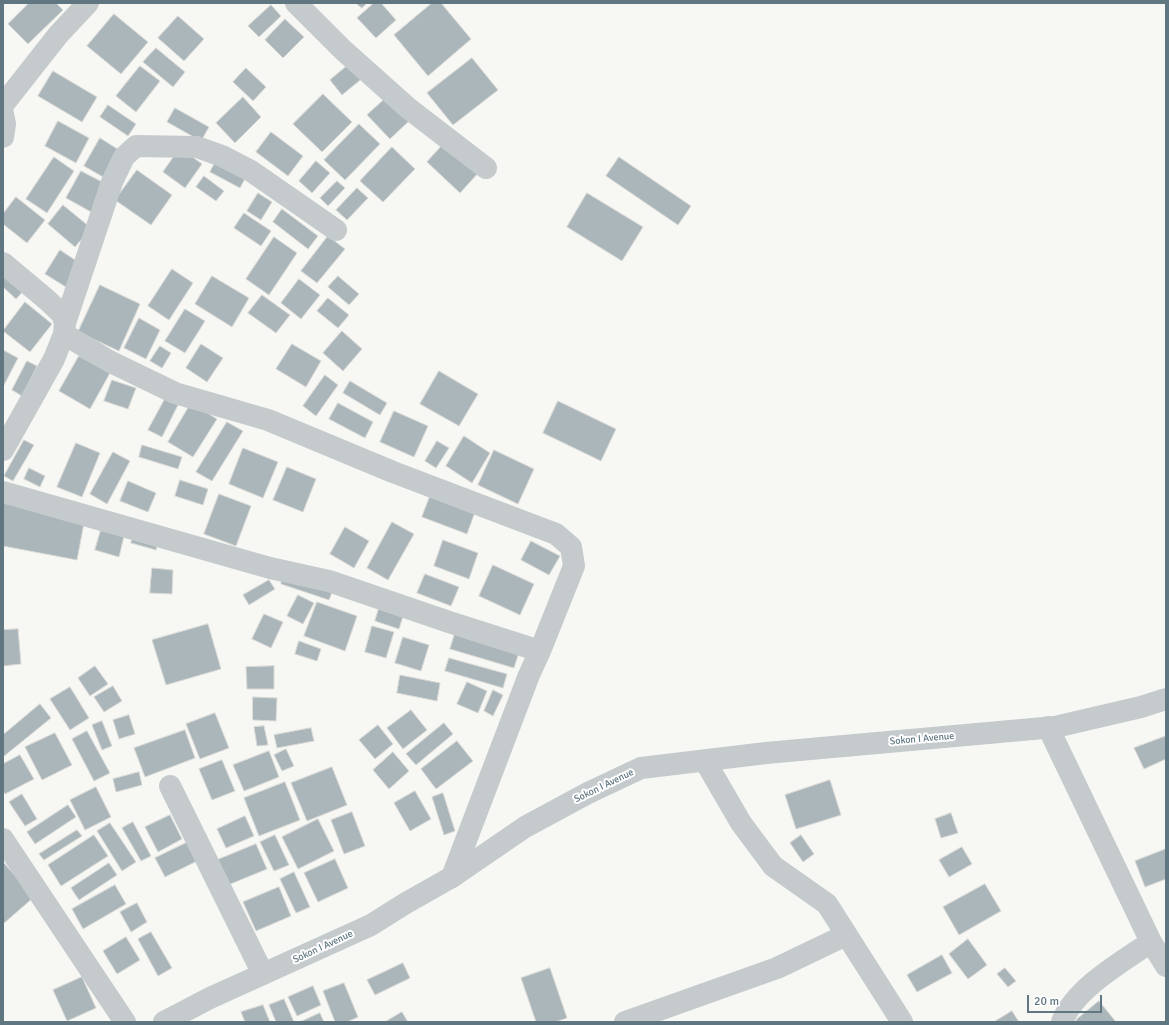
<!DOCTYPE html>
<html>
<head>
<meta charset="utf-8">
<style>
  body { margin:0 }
  #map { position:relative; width:1169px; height:1025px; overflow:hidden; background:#f7f7f4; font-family:Signika,sans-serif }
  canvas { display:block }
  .frame { position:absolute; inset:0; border:4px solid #607782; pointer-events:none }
  .scale { position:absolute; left:1027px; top:995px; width:75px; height:18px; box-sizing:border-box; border:2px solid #607782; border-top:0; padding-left:5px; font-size:12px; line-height:14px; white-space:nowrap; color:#607782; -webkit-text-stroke:3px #fff; paint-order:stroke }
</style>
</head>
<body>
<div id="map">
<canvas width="1169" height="1025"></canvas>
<div class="frame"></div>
<div class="scale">20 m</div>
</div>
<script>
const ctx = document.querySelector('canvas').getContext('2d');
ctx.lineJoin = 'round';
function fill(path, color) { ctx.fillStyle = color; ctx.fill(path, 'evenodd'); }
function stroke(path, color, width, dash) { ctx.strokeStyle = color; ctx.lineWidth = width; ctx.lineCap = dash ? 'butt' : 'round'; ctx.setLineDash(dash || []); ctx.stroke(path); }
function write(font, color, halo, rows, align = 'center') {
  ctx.font = font + ' Signika,sans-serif'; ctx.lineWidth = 4; ctx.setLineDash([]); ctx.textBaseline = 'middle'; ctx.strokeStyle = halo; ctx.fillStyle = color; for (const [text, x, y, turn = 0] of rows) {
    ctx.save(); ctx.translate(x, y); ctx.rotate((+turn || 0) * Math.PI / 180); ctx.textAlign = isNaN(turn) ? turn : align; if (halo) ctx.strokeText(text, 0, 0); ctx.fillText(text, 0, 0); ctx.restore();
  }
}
const building = new Path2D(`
  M29 3H56L63 10 28 44 8 24Z
  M356 3H367L362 8Z
  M374 3H381L396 20 376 38 357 18Z
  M432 3H441L471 39 428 76 394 35Z
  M271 5 281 16 259 37 248 26Z
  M114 14 148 42 121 74 87 46Z
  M178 16 204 39 184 61 158 38Z
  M285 19 304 37 283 58 265 40Z
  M156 48 185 72 173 87 143 62Z
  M472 58 498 90 453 125 427 93Z
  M353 61 365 76 342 95 330 80Z
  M140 66 160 81 136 112 116 96Z
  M246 68 266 87 253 101 233 82Z
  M53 71 97 97 82 122 38 96Z
  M323 94 352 122 322 152 293 124Z
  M388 96 410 120 390 139 367 115Z
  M243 97 261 117 235 143 216 123Z
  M108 105 136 124 128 136 100 117Z
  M175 108 209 127 201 141 167 122Z
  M58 121 89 138 76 163 45 146Z
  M359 124 380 144 345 180 324 160Z
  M271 132 303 156 288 176 256 152Z
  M100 138 119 150 103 177 84 166Z
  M447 140 480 171 460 193 427 162Z
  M392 147 415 169 383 202 360 181Z
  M180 148 202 164 185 188 163 172Z
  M54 157 74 171 47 213 26 199Z
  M619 157 691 206 678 225 606 176Z
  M217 159 247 175 240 188 210 172Z
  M316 161 330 173 312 193 299 181Z
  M137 170 172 195 151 225 115 200Z
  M81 171 108 185 93 213 66 198Z
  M204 176 224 191 216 201 196 187Z
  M337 181 345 188 328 206 320 198Z
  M357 188 368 198 347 220 336 210Z
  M258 193 272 202 261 220 247 211Z
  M587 193 643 227 622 261 567 227Z
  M16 197 45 220 27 243 3 224V214Z
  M63 205 91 228 75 247 48 224Z
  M282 209 318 236 308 249 273 222Z
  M244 213 271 231 261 246 234 228Z
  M328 236 345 249 317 283 301 271Z
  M274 237 297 253 269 295 246 279Z
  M60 250 81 264 66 287 45 274Z
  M3 267 26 288 16 299 3 287Z
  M172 269 193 283 169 320 148 306Z
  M212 276 249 298 232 327 195 304Z
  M338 276 359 294 349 305 328 287Z
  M299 279 320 295 301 319 281 303Z
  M100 285 140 304 119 351 78 332Z
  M262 295 290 315 276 333 248 313Z
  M328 298 349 315 338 328 317 311Z
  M25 302 52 324 30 352 3 331Z
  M185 309 205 321 185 353 165 341Z
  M139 318 160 330 146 359 124 348Z
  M342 331 362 349 343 371 323 353Z
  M201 344 223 358 207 382 186 368Z
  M292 344 321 361 306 387 276 369Z
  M160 346 171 353 162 368 150 361Z
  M3 350 18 358 4 385 3 384Z
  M79 356 110 373 90 409 59 391Z
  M27 361 37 366 22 396 12 390Z
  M439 371 478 394 459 426 420 404Z
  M325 375 338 385 316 416 303 406Z
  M112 380 136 388 128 409 104 401Z
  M350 381 387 403 380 415 343 393Z
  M166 397 179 403 162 437 148 430Z
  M558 401 616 429 601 461 543 433Z
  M191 403 217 419 193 457 168 442Z
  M338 403 373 422 365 438 329 419Z
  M394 411 428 426 414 457 380 442Z
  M227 422 243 431 212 481 196 472Z
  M464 436 490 453 472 483 446 466Z
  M24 440 34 445 13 481 4 476Z
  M437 441 449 448 436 468 425 461Z
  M76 443 100 453 82 497 57 487Z
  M142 445 182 457 178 469 139 457Z
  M243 448 278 462 263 498 229 484Z
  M494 450 534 469 518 504 478 485Z
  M113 452 130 461 107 504 90 494Z
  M287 467 316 479 303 512 273 500Z
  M29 468 45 476 40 487 24 479Z
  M180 480 208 489 203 505 175 496Z
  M128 481 156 493 148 512 120 501Z
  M219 494 251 506 236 546 204 534Z
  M430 496 475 512 467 534 422 517Z
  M3 503 85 518 77 560 3 546Z
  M392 522 414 534 388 580 367 568Z
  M102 526 125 532 119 557 95 550Z
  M345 527 369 541 354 568 330 554Z
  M134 534 158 541 156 550 131 543Z
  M443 540 478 553 469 579 434 566Z
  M531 541 560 556 549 575 521 560Z
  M493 565 534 584 520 615 479 596Z
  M152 568 173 570 172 594 150 593Z
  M284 573 333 590 329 600 281 584Z
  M425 574 459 587 451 606 417 593Z
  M269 580 275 589 249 605 243 595Z
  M298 595 314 603 303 624 287 616Z
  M317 602 357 616 345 651 304 636Z
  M379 608 403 616 399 629 375 621Z
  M264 614 283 622 271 648 252 639Z
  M208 624 221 669 166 685 152 640Z
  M372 626 394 632 386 658 365 652Z
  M18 629 21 664 3 666V630Z
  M456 630 520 649 514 668 450 649Z
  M403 637 429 645 421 671 395 663Z
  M299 641 321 649 317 661 295 654Z
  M449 658 507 674 503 688 445 671Z
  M95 666 108 684 90 696 78 678Z
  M274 666V689H247L246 667Z
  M400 675 440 683 437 701 397 693Z
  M467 682 487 691 478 713 457 704Z
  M113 686 122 701 104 712 94 697Z
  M70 687 89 718 70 730 50 699Z
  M493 690 503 695 493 716 484 711Z
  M253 697 277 698 276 721 253 720Z
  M40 704 51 718 3 757V735Z
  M411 710 427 730 403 749 387 728Z
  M215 713 229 748 200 759 186 724Z
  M129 715 135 734 119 739 113 720Z
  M102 721 112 746 102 750 92 725Z
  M444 723 453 734 416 765 406 754Z
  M378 725 393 744 375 759 359 740Z
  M264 726 268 745 257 746 254 727Z
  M311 728 314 741 277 748 274 735Z
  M185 730 195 758 145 777 134 748Z
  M87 731 110 773 94 781 72 739Z
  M55 733 72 765 42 780 25 747Z
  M1166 736V759L1144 769 1134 748Z
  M457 741 473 761 436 789 421 769Z
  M286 749 294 766 282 771 274 755Z
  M269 751 279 777 244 791 233 765Z
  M393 752 409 771 389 789 373 770Z
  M20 755 34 779 5 794 3 791V764Z
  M222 760 235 791 212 800 199 769Z
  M332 767 347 805 307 821 291 783Z
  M139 772 142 785 116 792 113 779Z
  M830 780 841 815 796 829 785 795Z
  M285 782 300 820 259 836 244 798Z
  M96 787 111 817 85 830 70 800Z
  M415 791 431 819 410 831 394 803Z
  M443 793 455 831 444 835 432 797Z
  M22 794 37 819 25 826 9 802Z
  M68 805 76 817 35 844 27 832Z
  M352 812 365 846 344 854 331 820Z
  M951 813 958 833 941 838 935 819Z
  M170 815 182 839 158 852 145 827Z
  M245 816 254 836 226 848 217 829Z
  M318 819 334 851 298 869 282 837Z
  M133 822 151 856 141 861 122 828Z
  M110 823 136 862 122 871 97 831Z
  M77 830 82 836 44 860 39 854Z
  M94 835 108 856 61 886 48 865Z
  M275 835 289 865 274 871 260 842Z
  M801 835 814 854 803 862 790 843Z
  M190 841 199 860 165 877 155 858Z
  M256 844 267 869 228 885 217 860Z
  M962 847 972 864 949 877 939 860Z
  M1166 849V879L1145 887 1135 861Z
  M335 859 348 888 318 902 304 873Z
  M4 863 34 897 3 924V864Z
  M109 863 117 875 79 900 71 888Z
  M294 872 310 907 296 913 280 879Z
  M985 884 1001 911 959 935 943 907Z
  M115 885 126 904 83 929 72 909Z
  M279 887 291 916 256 931 243 902Z
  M137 903 147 922 131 932 120 912Z
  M151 932 172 968 158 976 138 939Z
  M126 937 140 960 117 974 103 951Z
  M968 939 987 965 968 979 949 954Z
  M942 955 952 973 917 992 907 975Z
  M403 963 410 978 375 995 367 980Z
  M550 968 567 1018 555 1022H536L521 978Z
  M1005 968 1016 981 1008 987 997 974Z
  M82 977 96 1008 67 1021 53 990Z
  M344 983 358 1017 347 1022H335L323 991Z
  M313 986 321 1005 297 1016 288 997Z
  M284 999 294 1022H276L269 1005Z
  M1099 1001 1116 1022H1077L1076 1020Z
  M263 1005 270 1022H245L241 1012Z
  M1012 1011 1019 1022H994Z
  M402 1012 408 1022H385Z
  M320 1013 324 1022H300Z`);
fill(building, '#abb6ba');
stroke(building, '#d9d9d6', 1);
stroke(new Path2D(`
  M296 3 343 50 408 108 486 168
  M3 105 58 35 88 3
  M3 114 5 124 3 137
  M3 263 46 299 62 314 65 323 64 334 54 359 3 450
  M65 323 112 182 124 157 136 146 197 147 222 156 251 171 336 230
  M64 334 109 361 175 393 268 420 393 472 556 534 571 547 574 566 540 651 529 675 452 877
  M3 492 270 568 329 581 449 622 540 651
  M1048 727 1151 942 1166 966
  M705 761 741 823 773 866 827 904 902 1022
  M170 786 263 974
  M3 839 125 1022
  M625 1022 777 968 846 935
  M1062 1022C1074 989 1123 961 1151 942`), '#c5cacd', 22);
stroke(new Path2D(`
  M164 1022 210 998 371 925 406 903 452 877 525 827 588 793 641 768 766 753 1055 727 1141 707 1166 699`), '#c5cacd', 22);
write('10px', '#607782', '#fff', [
  ["Sokon I Avenue",922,739,-5],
  ["Sokon I Avenue",604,786,-26],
  ["Sokon I Avenue",323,947,-25]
]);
</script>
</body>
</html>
